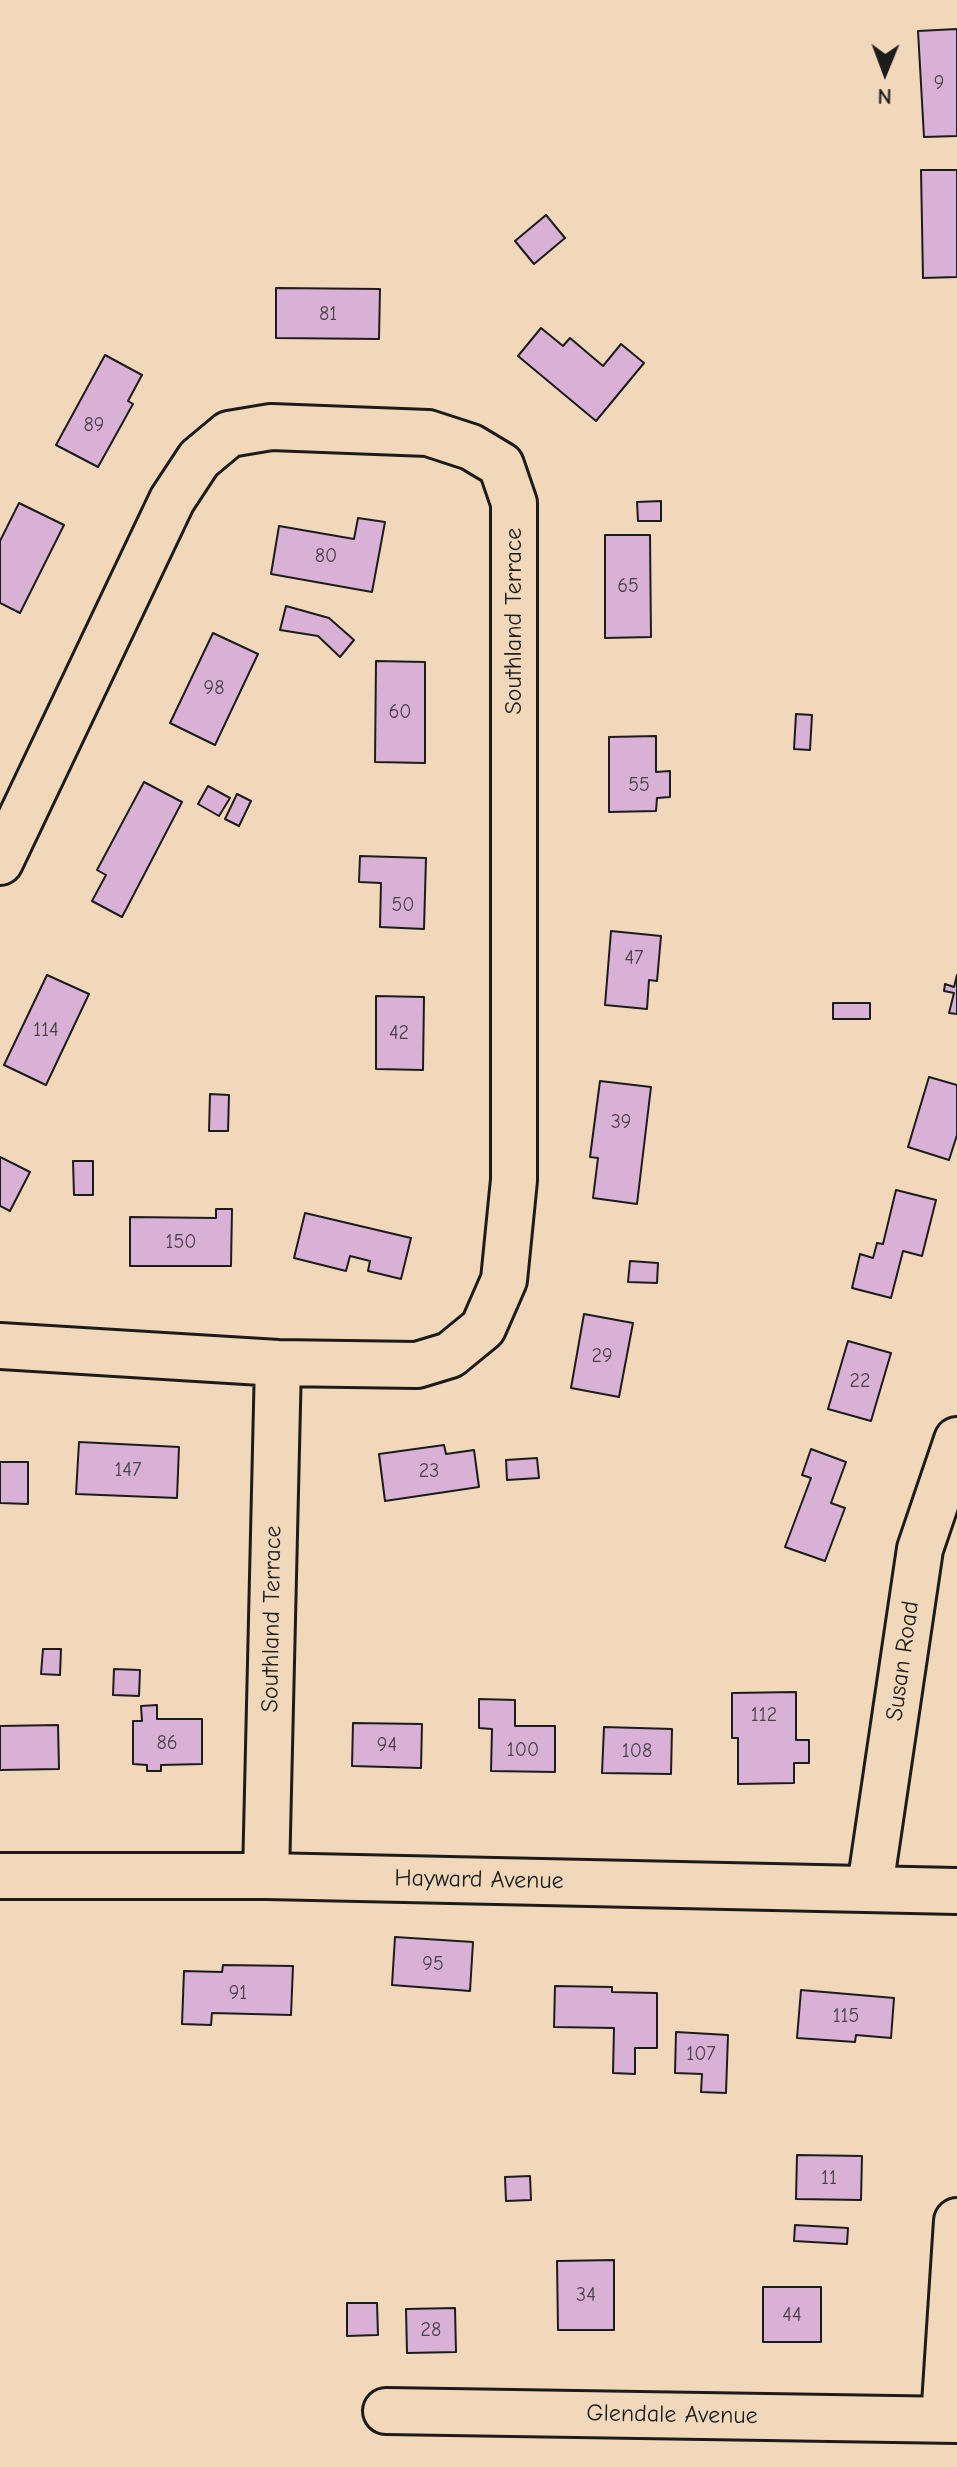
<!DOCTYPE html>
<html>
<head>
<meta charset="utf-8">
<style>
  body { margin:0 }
  #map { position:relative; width:957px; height:2467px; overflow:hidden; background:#f2d8ba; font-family:"Comic Neue",sans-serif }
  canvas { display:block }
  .north { position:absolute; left:845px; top:32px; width:80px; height:80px; -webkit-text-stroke:6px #f2d8ba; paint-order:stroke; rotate:181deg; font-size:22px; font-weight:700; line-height:32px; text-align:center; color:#1c1c1c }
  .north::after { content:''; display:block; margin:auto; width:28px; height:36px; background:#1c1c1c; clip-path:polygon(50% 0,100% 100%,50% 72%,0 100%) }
</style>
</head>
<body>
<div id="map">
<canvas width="957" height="2467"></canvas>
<div class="north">N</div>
</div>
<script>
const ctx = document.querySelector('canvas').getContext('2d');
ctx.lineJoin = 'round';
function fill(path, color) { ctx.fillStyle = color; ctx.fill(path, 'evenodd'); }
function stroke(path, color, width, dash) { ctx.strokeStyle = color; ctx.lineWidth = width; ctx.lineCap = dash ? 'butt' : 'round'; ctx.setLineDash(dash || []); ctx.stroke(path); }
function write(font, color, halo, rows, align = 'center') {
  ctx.font = font + ' "Comic Neue",sans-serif'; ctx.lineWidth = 7; ctx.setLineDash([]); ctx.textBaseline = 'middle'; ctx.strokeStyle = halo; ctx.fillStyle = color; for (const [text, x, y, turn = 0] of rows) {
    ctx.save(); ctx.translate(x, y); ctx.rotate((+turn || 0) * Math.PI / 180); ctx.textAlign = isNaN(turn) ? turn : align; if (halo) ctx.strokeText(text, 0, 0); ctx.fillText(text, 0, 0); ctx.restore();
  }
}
const building = new Path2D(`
  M957 29V136L924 137 918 31Z
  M921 170H957V277L923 278Z
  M546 215 565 238 534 264 515 241Z
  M276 288 380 289 379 339 276 338Z
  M541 328 563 346 570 338 603 366 621 344 644 363 596 421 518 356Z
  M105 355 142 375 128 401 133 404 98 467 56 445Z
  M661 501V521H638L637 502Z
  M19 503 64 525 20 613 0 603V541Z
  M358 518 385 522 372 592 271 574 279 526 354 539Z
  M605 535H650L651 637 605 638Z
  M286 606 329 618 354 640 340 657 318 636 280 630Z
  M213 633 258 654 215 745 170 723Z
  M376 661 425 662V763L375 762Z
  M796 714 812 715 810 750 794 749Z
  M656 736V772L670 771V797L657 798 656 811 609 812V737Z
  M144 782 182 802 122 917 92 901 106 875 97 870Z
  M208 786 230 798 219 816 198 804Z
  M237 794 251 801 239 826 225 819Z
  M360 856 426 858 424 929 380 927 381 883 359 882Z
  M611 931 661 936 657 981 649 980 647 1009 605 1005Z
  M47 975 89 994 46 1085 4 1065Z
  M957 975V1014L949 1013 954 993 944 991 945 984 954 987Z
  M376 996 424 997 423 1070 376 1069Z
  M833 1003H870V1019H833Z
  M929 1077 957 1085V1135L949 1160 908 1147Z
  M600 1081 651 1087 637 1204 593 1198 598 1158 590 1157Z
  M210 1094 229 1095 228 1131H209Z
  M0 1157 30 1172 10 1211 0 1206Z
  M73 1161H93V1195H74Z
  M896 1190 936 1200 922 1256 903 1251 891 1298 852 1288 860 1254 873 1258 877 1243 883 1244Z
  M216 1209H232L231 1266H130V1217L216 1218Z
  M305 1213 411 1238 401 1279 368 1271 370 1261 350 1256 346 1271 294 1258Z
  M630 1261 658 1263 657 1283 628 1282Z
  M584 1314 633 1323 619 1397 571 1388Z
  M848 1341 891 1353 871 1421 828 1409Z
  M79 1442 179 1447 177 1498 76 1494Z
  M444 1445 446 1454 474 1450 479 1487 385 1501 379 1454Z
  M811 1449 846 1462 831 1503 845 1508 825 1561 785 1547 811 1478 802 1475Z
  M537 1458 539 1478 507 1480 506 1460Z
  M0 1462H28V1504L0 1503Z
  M43 1649H61L60 1675 41 1674Z
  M114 1669 140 1670 139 1696 113 1695Z
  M796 1692V1740H809V1763H794V1783L738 1784V1738H732V1693Z
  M479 1699 515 1700V1726H555V1772L491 1771 492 1729 479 1728Z
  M157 1705V1719H202V1764L161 1765V1771H147V1765L133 1764V1721H142L141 1706Z
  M353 1723 422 1724 421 1768 352 1766Z
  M58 1725 59 1769 0 1770V1726Z
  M604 1727 672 1729 671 1774 602 1773Z
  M395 1937 473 1942 470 1991 392 1985Z
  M223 1965 293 1966 291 2015 212 2013 211 2025 182 2024 184 1971 222 1972Z
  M555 1986 612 1987V1992L657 1993V2048H635V2074L613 2073 614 2028 554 2027Z
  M801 1990 894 1998 891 2038 856 2035 855 2042 797 2038Z
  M676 2032 728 2035 726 2093 701 2092 702 2074 675 2073Z
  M797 2155 862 2156 861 2200 796 2199Z
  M530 2176 531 2200 506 2201 505 2177Z
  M795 2225 848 2228 847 2244 794 2241Z
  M614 2260V2330H558L557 2261Z
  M763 2287H821V2342H763Z
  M347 2303H377L378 2335 347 2336Z
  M455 2308 456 2352 407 2353 406 2309Z`);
fill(building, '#d9b0d6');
stroke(building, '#1c1c1c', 2);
const minor = new Path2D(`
  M0 862 172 500 199 459 229 434 271 427 428 433 471 447 501 465 514 503V1180L504 1280 483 1328 450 1355 417 1365 278 1363 0 1346
  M266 1876 278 1363
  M870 1887 920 1549 957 1440
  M386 2411 957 2420
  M944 2420 957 2221`);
const major = new Path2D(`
  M0 1876H266L957 1891`);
stroke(minor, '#1c1c1c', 50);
stroke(major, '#1c1c1c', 50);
stroke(minor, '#f2d8ba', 44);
stroke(major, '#f2d8ba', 44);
write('20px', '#4b414a', null, [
  ["9",939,83],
  ["81",328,314],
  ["89",94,425],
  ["80",326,556],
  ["65",628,586],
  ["98",214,688],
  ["60",400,712],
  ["55",639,785],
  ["50",403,905],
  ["47",634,958],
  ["114",46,1030],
  ["42",399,1033],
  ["39",621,1122],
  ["150",181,1242],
  ["29",602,1356],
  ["22",860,1381],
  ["147",128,1470],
  ["23",429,1471],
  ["112",764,1715],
  ["86",167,1743],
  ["94",387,1745],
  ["100",523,1750],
  ["108",637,1751],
  ["95",433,1964],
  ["91",238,1993],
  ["115",846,2016],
  ["107",701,2054],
  ["11",829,2178],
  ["34",586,2295],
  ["44",792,2315],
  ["28",431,2330]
]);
write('24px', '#1c1c1c', '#f2d8ba', [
  ["Southland Terrace",514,621,-90],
  ["Southland Terrace",272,1619,-89],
  ["Susan Road",903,1661,-82],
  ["Hayward Avenue",479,1880,1],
  ["Glendale Avenue",672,2415,1]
]);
</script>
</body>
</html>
